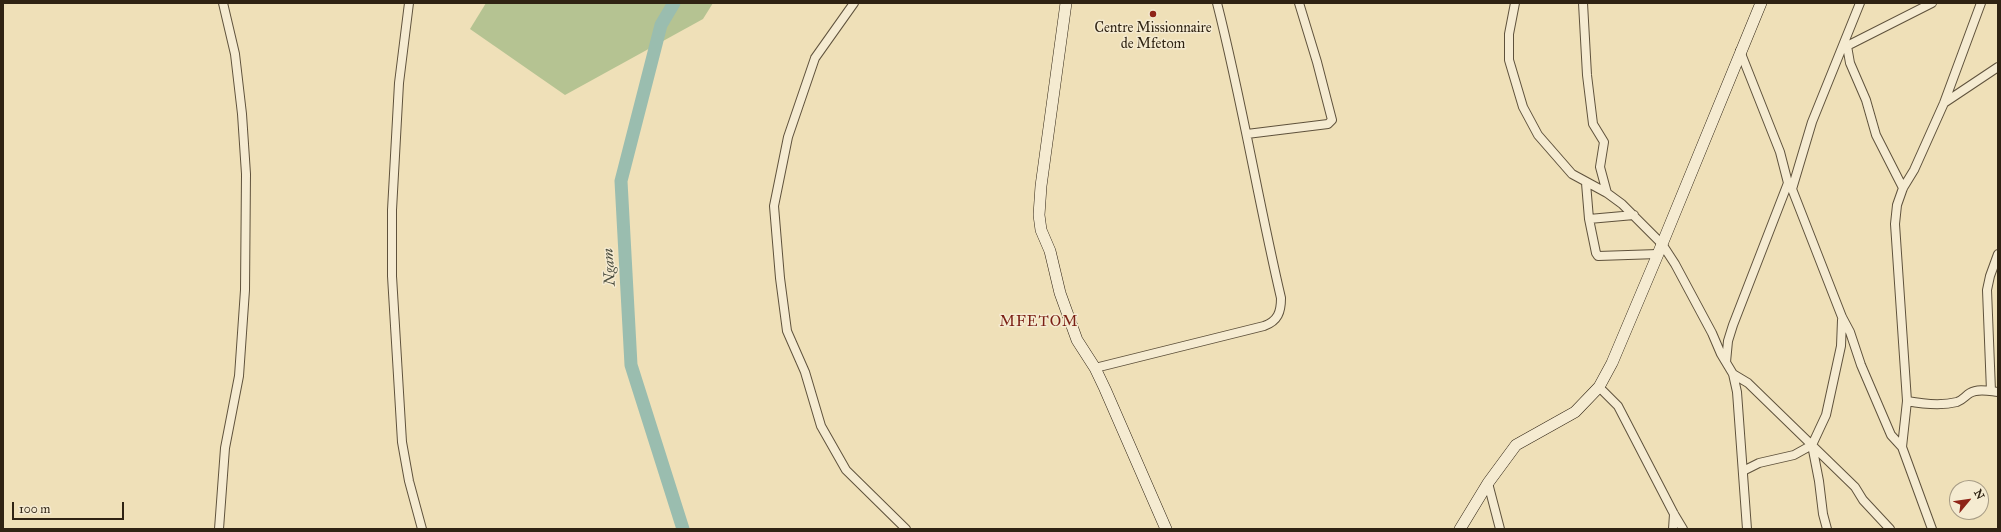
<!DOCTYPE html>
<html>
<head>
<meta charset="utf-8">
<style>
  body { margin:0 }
  #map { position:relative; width:2001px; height:532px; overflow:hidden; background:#efe0b8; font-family:"IM FELL Great Primer",serif }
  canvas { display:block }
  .frame { position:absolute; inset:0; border:4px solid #2f2313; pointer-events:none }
  .north { position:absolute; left:1949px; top:480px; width:40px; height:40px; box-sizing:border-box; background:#f5ebd1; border:1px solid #a69b85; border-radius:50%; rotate:61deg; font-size:11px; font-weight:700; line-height:16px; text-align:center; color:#2f2313 }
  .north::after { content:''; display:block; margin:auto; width:14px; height:18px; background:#8f2418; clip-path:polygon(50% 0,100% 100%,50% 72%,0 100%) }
  .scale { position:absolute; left:12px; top:502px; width:112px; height:18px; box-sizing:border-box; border:2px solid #2f2313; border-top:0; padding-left:5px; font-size:12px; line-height:14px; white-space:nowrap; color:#2f2313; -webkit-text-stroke:3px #f5ebd1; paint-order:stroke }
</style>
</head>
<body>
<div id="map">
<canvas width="2001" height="532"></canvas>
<div class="frame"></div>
<div class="north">N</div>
<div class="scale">100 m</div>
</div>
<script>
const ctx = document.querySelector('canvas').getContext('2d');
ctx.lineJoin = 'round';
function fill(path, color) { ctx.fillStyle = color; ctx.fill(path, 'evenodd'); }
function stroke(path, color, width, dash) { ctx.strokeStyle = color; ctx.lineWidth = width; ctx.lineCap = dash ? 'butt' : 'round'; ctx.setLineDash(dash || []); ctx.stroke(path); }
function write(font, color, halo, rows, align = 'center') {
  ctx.font = font + ' "IM FELL Great Primer",serif'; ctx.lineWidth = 3; ctx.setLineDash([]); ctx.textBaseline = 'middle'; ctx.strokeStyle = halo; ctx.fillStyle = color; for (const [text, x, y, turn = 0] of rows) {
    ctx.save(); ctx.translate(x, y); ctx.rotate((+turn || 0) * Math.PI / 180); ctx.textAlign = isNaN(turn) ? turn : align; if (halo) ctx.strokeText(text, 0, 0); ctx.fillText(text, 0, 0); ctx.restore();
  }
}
fill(new Path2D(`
  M486 3H713L703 19 565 95 470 29Z`), '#b5c392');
stroke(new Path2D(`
  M674 3 661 25 621 181 631 365 683 529`), '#9abdaf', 13);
const street = new Path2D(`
  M409 3 399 83 392 210V276L402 442 409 481 422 529
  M854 3 815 58 788 137 774 206 780 278 787 331 805 372 821 426 846 470 906 529
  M1515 3 1509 34V60L1523 107 1538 135 1572 174 1607 193 1622 204 1662 244 1675 264 1712 333 1721 354 1733 374 1737 392 1747 529
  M1583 3 1587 75 1593 124 1604 142 1600 167 1607 193
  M1847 46 1850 63 1866 100 1876 135 1903 188
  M1843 48 1932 3
  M1740 51 1780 152 1788 183 1792 189 1842 317 1850 332 1861 365 1891 435 1902 447
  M1944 103 1998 67
  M1247 134 1328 124 1332 120 1317 62 1299 3
  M1586 183 1589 219 1596 253 1598 256 1658 254
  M1792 189 1812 122 1860 3
  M1589 219 1634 215
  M1726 362 1728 341 1733 325 1788 183
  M1095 368 1264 326C1278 321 1281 312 1281 298 1258 200 1242 101 1217 3
  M1733 374 1748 383 1855 487 1863 500 1890 529
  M1599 387 1618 406 1674 514 1683 529
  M1991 391 1987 290 1990 276 1998 254
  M1907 401C1923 404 1941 406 1957 402 1963 400 1965 396 1970 393 1978 388 1989 391 1998 392
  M1743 471 1759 463 1794 455 1812 445
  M1488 483 1500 529
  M219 529 225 448 239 376 245 290 246 174 242 114 235 54 223 3
  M1673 529 1674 514
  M1827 529 1823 514 1819 481 1812 445 1826 415 1841 346 1842 320
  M1932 529 1902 447 1907 401 1895 224 1897 205 1903 188 1914 170 1944 103 1981 3`);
const secondary = new Path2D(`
  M1066 3 1041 186 1039 215 1041 230 1050 251 1060 293 1077 340 1095 368 1105 389 1166 529
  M1460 529 1488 483 1516 445 1575 412 1599 387 1612 363 1658 254 1761 3`);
stroke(street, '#5f523c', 10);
stroke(secondary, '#2f2313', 12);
stroke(street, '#f5ebd1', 8);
stroke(secondary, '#f5ebd1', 11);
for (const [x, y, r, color] of [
  [1153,14,4,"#8f2418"]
]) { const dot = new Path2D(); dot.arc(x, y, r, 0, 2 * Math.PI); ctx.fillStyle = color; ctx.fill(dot); stroke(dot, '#f5ebd1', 1.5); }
write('14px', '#2f2313', '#f5ebd1', [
  ["Centre Missionnaire",1153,29],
  ["de Mfetom",1153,45]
]);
write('italic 15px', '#4f5142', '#f5ebd1', [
  ["Ngam",610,267,-93]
]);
ctx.letterSpacing = '1px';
write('15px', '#7a1f14', '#f5ebd1', [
  ["MFETOM",1039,322]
]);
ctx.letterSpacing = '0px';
</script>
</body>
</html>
